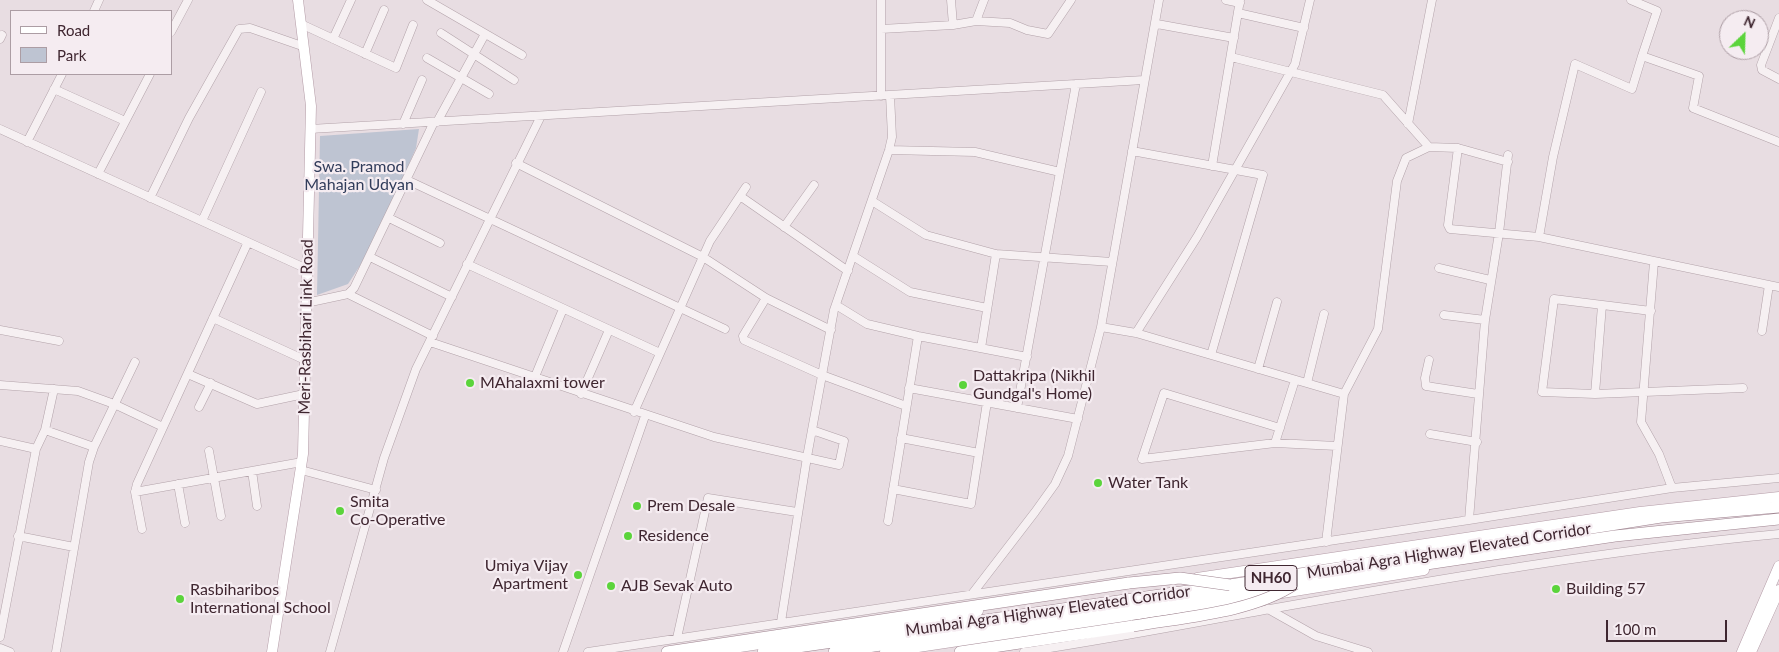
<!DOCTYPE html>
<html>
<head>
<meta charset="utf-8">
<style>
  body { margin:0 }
  #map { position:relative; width:1779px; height:652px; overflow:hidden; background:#e8dde2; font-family:Lato,sans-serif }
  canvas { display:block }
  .legend { position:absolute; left:10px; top:10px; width:162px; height:65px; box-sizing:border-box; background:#f5ecf1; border:1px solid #ac9da4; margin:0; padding:6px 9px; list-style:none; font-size:15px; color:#3f2630 }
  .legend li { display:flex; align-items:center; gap:10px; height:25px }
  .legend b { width:25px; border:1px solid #ac9da4 }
  .north { position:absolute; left:1719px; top:10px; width:50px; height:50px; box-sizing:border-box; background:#f5ecf1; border:1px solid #ac9da4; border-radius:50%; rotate:24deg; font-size:14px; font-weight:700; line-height:20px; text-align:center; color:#3f2630 }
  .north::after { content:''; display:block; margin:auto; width:18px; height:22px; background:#5bd43b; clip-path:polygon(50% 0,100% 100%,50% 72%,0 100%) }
  .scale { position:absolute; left:1606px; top:620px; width:121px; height:22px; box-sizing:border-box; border:2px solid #3f2630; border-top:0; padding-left:6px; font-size:15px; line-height:18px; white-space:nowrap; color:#3f2630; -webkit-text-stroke:4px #f5ecf1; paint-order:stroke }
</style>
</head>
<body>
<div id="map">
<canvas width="1779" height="652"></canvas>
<ul class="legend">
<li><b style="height:6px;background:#fff"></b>Road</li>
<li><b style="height:14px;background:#bec4d2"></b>Park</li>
</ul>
<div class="north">N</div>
<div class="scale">100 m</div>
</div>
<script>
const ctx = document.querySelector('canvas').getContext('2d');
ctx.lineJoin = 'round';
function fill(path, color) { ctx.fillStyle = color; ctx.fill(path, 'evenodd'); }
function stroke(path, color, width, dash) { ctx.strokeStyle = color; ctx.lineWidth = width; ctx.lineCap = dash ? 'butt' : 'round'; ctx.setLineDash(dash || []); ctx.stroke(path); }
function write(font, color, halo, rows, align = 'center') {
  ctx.font = font + ' Lato,sans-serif'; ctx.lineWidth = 4.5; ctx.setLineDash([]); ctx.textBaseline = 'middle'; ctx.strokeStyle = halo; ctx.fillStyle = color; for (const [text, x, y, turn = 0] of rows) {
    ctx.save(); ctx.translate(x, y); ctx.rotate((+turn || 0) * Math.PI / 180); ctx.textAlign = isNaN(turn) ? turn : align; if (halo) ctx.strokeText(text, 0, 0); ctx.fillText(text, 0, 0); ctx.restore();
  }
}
fill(new Path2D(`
  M419 129 416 148 391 205 365 258 348 284 317 295 320 136Z`), '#bec4d2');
const minor = new Path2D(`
  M427 0 522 55
  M881 0V96
  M951 0 953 25
  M1226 0 1240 3
  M1631 0 1657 11 1642 56 1699 76 1693 108 1779 142
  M94 11 99 0
  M1238 13 1304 28
  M1779 18 1761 65 1762 70 1779 79
  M976 21 984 0
  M301 24 396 68 413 25
  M1157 24 1234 38
  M881 29 953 25 976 21 1010 23 1027 30 1048 34 1071 0
  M171 32 188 0
  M441 33 514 80
  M0 39 2 35
  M333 39 351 0
  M365 54 384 10
  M1231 57 1383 95 1429 147
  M427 58 489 94
  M54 89 125 121
  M437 122 485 34
  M403 124 422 80
  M1408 124 1432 0
  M0 129 307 269
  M310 129 1144 80
  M27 142 62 74
  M1458 148 1448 225 1450 229 1539 237 1779 287
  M889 150 975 152 1060 172
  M1132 151 1263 175 1211 355
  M516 163 703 257 766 298 831 330
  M1212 166 1240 0
  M98 174 150 74
  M407 180 725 329
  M740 196 848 271
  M150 198 189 118 239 29 250 28 302 46
  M872 201 926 235 996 254 1112 262
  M389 218 440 243
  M202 221 261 92
  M784 227 814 185
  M1539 237 1553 157 1575 64 1632 89 1642 56
  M853 256 910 292 987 308
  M370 257 452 297
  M1654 262 1641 422 1659 454 1672 488
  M467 264 660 353
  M1439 268 1490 280
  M348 294 433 336
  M766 298 743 336 744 340 822 375 906 406
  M306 303 348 294 354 288 434 122
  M836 305 867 324 918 336 1027 357
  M1651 311 1554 299 1542 392 1595 394 1743 388
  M1444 315 1485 320
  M213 318 305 360
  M1101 327 1136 333 1344 394 1326 542
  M0 330 59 341
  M1762 331 1769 285
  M1136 333 1197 237 1295 64 1310 0
  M430 342 714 437 839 465 844 441 812 430
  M981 348 996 254
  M1429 360 1425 378 1426 386 1478 394
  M1258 369 1277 302
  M188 374 257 404 304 394
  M534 379 563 309
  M1307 383 1324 314
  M0 385 78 391 114 404 163 427
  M909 388 1078 419
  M581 394 609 330
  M1344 394 1378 329 1397 181 1406 158 1429 147 1458 148 1508 162
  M1595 394 1602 305
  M199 407 211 383
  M1017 408 1076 84
  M634 412 710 241 746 187
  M1280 428 1164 393 1142 459 1275 443 1295 380
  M45 430 54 389
  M1430 434 1477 442
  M901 438 979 453 987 402
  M0 441 36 449 45 430 94 447
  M1275 443 1337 446
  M209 451 221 516
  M301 470 376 490
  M252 471 257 506
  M178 484 185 523
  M893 489 971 504 979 453
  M135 492 302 462
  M1469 520 1485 320 1499 233 1508 155
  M888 521 918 336
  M142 529 135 492 137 484 248 242
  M18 536 74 547
  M972 594 1035 512 1055 484 1068 456 1101 327 1159 0
  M1268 609 1316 636 1368 652
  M781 622 807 457 834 310 889 150 892 137 890 95
  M0 637 36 449
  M677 638 708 498 797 512
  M0 648 10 652
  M56 652 89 462 94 447 135 362
  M330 652 384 458 416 369 541 116
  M563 652 645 416
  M588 652 1469 520 1672 488 1779 478
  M1024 652C1106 640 1188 624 1270 609 1439 579 1608 550 1779 534`);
const major = new Path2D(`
  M1197 578 1640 512 1779 497
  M1282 593 1424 570
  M272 652 303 454 311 106 298 0
  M707 652 978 611
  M885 652 1266 595
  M1742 652 1779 566
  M1751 652 1779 590`);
const highway = new Path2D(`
  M667 652 1129 583
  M763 652 1230 585 1661 517 1779 507
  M834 652 1615 536 1779 519
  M960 652 1133 626`);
stroke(minor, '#b2a2a9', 9);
stroke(major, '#b49ca7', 11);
stroke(highway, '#9f8490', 12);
stroke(minor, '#f6f0f2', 8);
stroke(major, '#fff', 10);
stroke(highway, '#fff', 11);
const highwayBridge = new Path2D(`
  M1129 583 1180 578 1230 585
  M1133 626C1184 617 1251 613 1295 584`);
stroke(highwayBridge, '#9f8490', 12, []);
stroke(highwayBridge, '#fff', 11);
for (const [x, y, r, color] of [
  [470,383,5,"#5bd43b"],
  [963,385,5,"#5bd43b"],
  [1098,483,5,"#5bd43b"],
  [637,506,5,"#5bd43b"],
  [340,511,5,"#5bd43b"],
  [628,536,5,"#5bd43b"],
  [578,575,5,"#5bd43b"],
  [611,586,5,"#5bd43b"],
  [1556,589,5,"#5bd43b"],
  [180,599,5,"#5bd43b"]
]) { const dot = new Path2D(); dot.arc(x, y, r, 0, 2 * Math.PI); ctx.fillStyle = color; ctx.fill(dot); stroke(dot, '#f5ecf1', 2); }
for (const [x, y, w] of [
  [1271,578,52]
]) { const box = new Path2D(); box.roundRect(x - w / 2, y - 12.5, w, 25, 4); ctx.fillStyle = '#f5ecf1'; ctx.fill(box); stroke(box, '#3f2630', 1); }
write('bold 15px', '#3f2630', null, [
  ["NH60",1271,578]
]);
write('16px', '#323d5b', '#f5ecf1', [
  ["Swa. Pramod",359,167],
  ["Mahajan Udyan",359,185]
]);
write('16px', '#3f2630', '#f5ecf1', [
  ["Meri-Rasbihari Link Road",306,327,-89],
  ["Mumbai Agra Highway Elevated Corridor",1449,551,-9],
  ["Mumbai Agra Highway Elevated Corridor",1048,611,-8]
]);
write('16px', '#3f2630', '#f5ecf1', [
  ["Dattakripa (Nikhil",973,376],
  ["Gundgal's Home)",973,394],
  ["MAhalaxmi tower",480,383],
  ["Water Tank",1108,483],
  ["Smita",350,502],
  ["Co-Operative",350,520],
  ["Prem Desale",647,506],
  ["Residence",638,536],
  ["Umiya Vijay",568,566,"right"],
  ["Apartment",568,584,"right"],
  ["AJB Sevak Auto",621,586],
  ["Building 57",1566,589],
  ["Rasbiharibos",190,590],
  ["International School",190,608]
], 'left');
</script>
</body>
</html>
